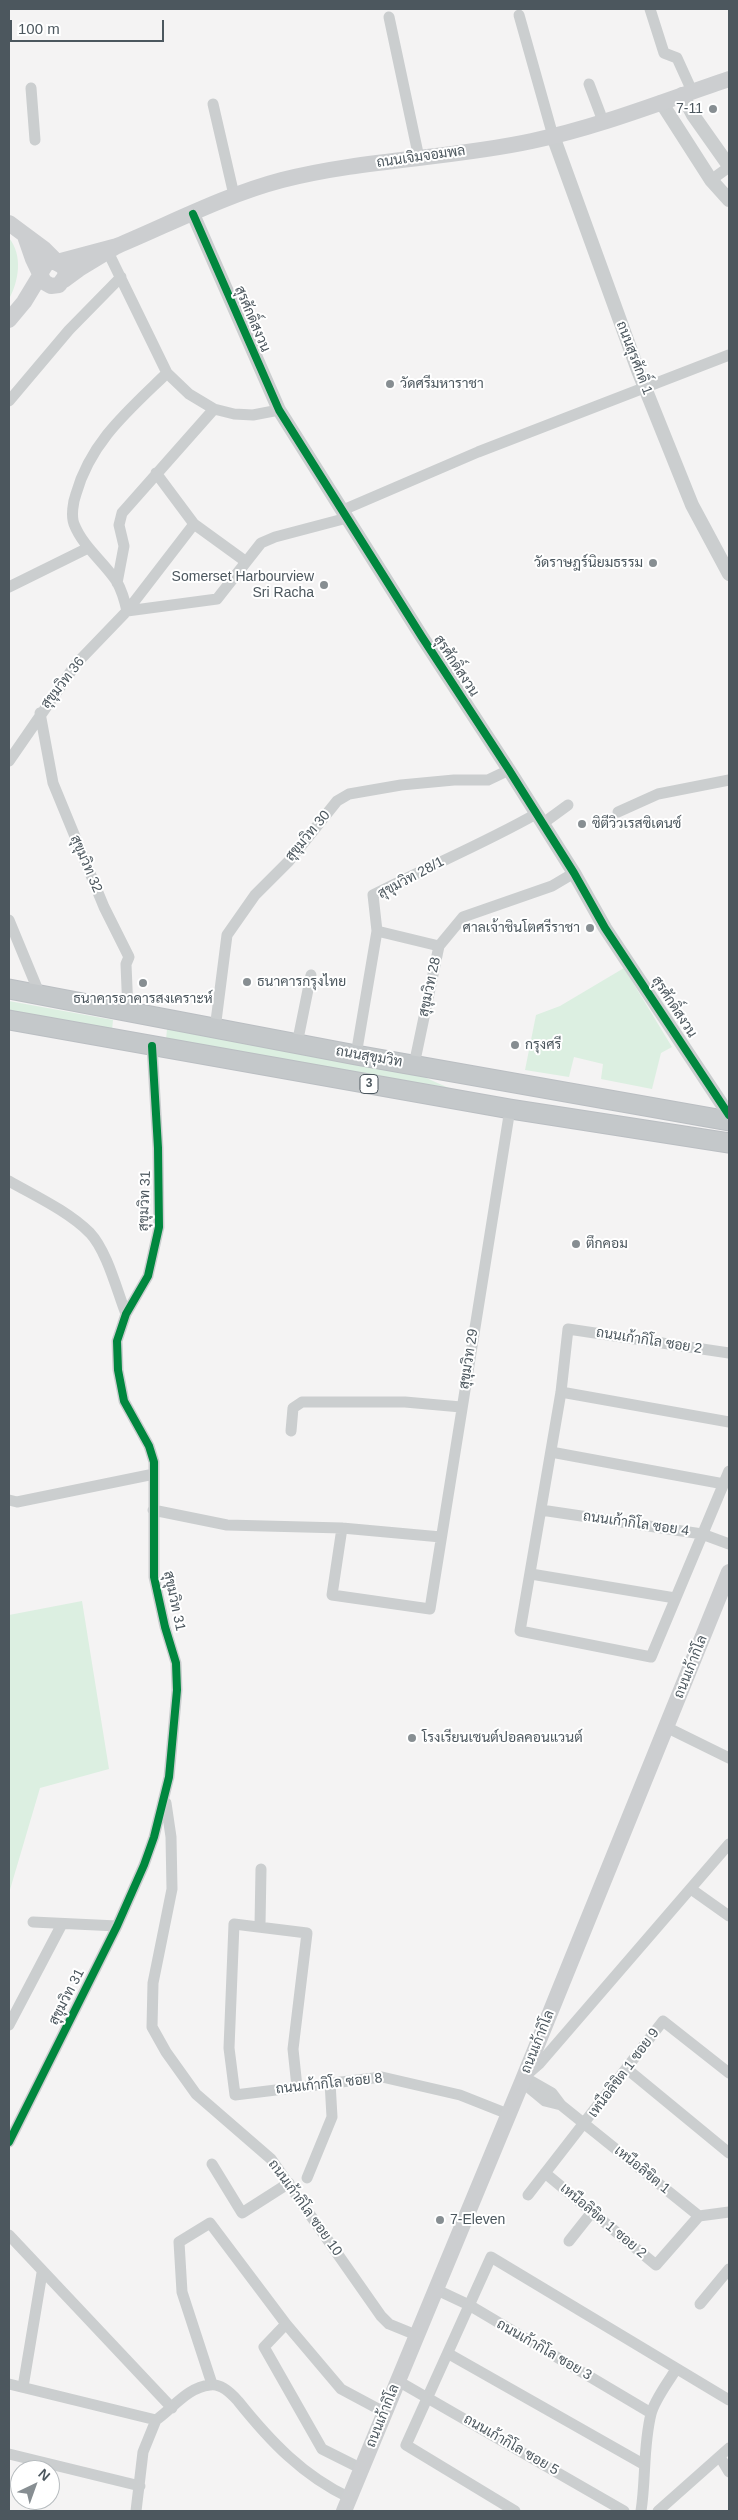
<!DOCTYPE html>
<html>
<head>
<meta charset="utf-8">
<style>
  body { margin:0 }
  #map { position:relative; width:738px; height:2520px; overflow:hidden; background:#f4f3f3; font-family:Arial,sans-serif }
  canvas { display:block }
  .frame { position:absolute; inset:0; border:10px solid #4c575e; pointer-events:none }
  .north { position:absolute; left:10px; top:2460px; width:50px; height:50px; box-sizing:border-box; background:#fff; border:1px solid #b7bcbf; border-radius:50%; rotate:42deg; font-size:14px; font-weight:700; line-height:20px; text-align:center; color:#4c575e }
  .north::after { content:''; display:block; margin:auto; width:18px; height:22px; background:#878e92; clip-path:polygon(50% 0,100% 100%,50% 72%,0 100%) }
  .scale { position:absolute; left:10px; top:20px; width:154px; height:22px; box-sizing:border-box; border:2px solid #4c575e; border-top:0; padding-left:6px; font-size:15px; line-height:18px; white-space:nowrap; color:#4c575e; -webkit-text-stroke:4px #fff; paint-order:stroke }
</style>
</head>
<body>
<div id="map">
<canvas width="738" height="2520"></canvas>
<div class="frame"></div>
<div class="north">N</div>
<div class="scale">100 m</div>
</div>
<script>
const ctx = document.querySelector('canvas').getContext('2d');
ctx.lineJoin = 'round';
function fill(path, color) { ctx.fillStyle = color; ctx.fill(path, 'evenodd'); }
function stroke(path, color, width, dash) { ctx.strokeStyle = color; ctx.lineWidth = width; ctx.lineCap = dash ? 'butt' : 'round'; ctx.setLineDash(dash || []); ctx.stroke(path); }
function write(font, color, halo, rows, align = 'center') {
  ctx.font = font + ' Arial,Sarabun,sans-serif'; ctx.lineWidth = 4; ctx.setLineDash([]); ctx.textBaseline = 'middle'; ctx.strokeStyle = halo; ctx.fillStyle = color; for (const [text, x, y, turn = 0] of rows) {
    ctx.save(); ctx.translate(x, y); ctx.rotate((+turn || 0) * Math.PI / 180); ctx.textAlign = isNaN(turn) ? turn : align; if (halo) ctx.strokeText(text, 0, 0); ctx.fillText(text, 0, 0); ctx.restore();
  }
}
fill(new Path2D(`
  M9 238C23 255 19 281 9 299Z
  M624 968 672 1047 661 1053 652 1089 601 1079 603 1064 574 1057 569 1077 525 1070 536 1015 560 1006Z
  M9 1001 113 1020 112 1030 9 1011Z
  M167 1029 424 1077 451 1089 166 1040Z
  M82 1601 109 1769 40 1788 9 1893V1615Z`), '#dcefe1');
const trunk = new Path2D(`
  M9 989 356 1055 729 1121
  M9 1020 510 1109 729 1143`);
stroke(trunk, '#babec2', 21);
stroke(new Path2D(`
  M650 9 664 53 677 58 692 91
  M519 15 553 136
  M389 17 419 158
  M589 84 603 121
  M31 88 35 140
  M213 104 234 195
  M711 180 729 167
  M108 252 167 373 189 394 214 409 234 414 253 415 279 410
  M9 401 69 330 121 277
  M156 473 194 524 245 561
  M343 510 478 452 729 355
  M117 583 124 546 119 525 122 513 214 409
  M9 587 88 548
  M127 611C125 602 122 591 117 582 104 562 83 547 74 524 71 516 73 502 76 494 91 441 129 410 167 373
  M127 611 217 599 261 543 275 537 347 518
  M40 713 53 783 104 907 129 957 126 964 128 1012
  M9 761 76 664 127 611 194 524
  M618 812 658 794 729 780
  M542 824 568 805
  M9 920 40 995
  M377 931 439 946
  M215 1029 227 935 255 895 289 861 337 801 349 794 401 785 454 780H488L509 770
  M297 1044 311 975
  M356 1055 377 931 373 895C427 867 483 844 536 814
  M414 1065 439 946 463 917 552 886 574 873
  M9 1181C35 1196 68 1211 90 1233 107 1251 117 1291 126 1314
  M729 1353 568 1329 561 1392 520 1631 651 1657 729 1471
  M561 1392 729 1422
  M291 1431 293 1408 302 1402H405L461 1407
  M551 1452 724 1484
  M9 1500 17 1502 154 1474
  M153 1510 227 1525 342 1528 441 1537
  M541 1510 702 1534 729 1544
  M342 1528 332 1595 430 1609 510 1109
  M531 1574 675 1598
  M666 1727 729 1758
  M166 1803 171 1837 172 1889 153 1983 152 2027 166 2052 196 2094 271 2159 381 2316 389 2324 416 2335
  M729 1844 540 2063 524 2077 552 2093 561 2105 699 2216 729 2212
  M691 1889 729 1916
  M33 1922 117 1926
  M260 1925 261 1869
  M9 2025 62 1924
  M627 2069 729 2153
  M522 2082 545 2101 561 2105
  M297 2087 293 2049 307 1933 234 1924 229 2048 235 2095 382 2077 460 2095 508 2114
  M9 2142 117 1926 144 1865 154 1837 169 1777 177 1690 176 1663 165 1627 154 1577V1462L149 1446 124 1401 118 1370 117 1341 126 1314 148 1276 159 1227 158 1148 152 1046
  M212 2164 242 2213 289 2183
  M545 2173 656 2265 699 2216
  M307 2178 332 2117 330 2082
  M528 2195 663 2021 729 2073
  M9 2235 172 2408
  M569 2241 592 2212
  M435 2289 469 2305 651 2413
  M700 2304 729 2269
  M286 2324 264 2347 322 2449 362 2469
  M449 2354 643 2464
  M398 2381 624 2511
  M9 2384 156 2420C173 2408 188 2387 210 2385 221 2383 231 2393 238 2401 270 2441 303 2476 350 2498
  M212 2384 182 2292 179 2242 210 2223 286 2324 341 2389 384 2412
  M23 2387 42 2273
  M9 2454 140 2486
  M720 2457 729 2472
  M136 2511 143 2452 156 2420
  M515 2511 406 2445 491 2257 729 2400
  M641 2511C646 2479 643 2446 651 2414 655 2399 668 2383 676 2369
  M658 2511 729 2448`), '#cbcecf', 11);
stroke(new Path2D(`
  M682 94 693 115 729 166
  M661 102 711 180 729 200
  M553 136 639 373 692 505 729 574
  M193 214 279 410 422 637 509 770 574 873 605 928 729 1115`), '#cbcecf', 14);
stroke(new Path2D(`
  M9 223 44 249 57 262 117 246 79 269 64 280
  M25 236 33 259 44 282 51 286 59 285 66 275 64 267 53 261 46 264 41 272
  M117 246C172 223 225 195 282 180 364 159 449 159 532 141 599 127 664 101 729 79
  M9 320 24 302 41 274
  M344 2511 522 2082 729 1572`), '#ccced0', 16);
stroke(trunk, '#c4c8ca', 19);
stroke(new Path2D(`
  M193 214 279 410 422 637 509 770 574 873 605 928 729 1115
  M9 2142 117 1926 144 1865 154 1837 169 1777 177 1690 176 1663 165 1627 154 1577V1462L149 1446 124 1401 118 1370 117 1341 126 1314 148 1276 159 1227 158 1148 152 1046`), '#00873e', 8);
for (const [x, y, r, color] of [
  [713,109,5,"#878e92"],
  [390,384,5,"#878e92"],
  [653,563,5,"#878e92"],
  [324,585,5,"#878e92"],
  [582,824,5,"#878e92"],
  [590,928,5,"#878e92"],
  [247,982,5,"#878e92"],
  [143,983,5,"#878e92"],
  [515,1045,5,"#878e92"],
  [576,1244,5,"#878e92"],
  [412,1738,5,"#878e92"],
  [440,2220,5,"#878e92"]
]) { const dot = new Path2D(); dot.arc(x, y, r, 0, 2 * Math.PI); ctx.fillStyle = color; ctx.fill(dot); stroke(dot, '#fff', 2); }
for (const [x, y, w] of [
  [369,1084,18]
]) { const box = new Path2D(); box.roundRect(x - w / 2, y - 9.5, w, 19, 4); ctx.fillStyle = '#fff'; ctx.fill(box); stroke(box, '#4c575e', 1); }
write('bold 12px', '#4c575e', null, [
  ["3",369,1084]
]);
write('14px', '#4c575e', '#fff', [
  ["7-11",703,109,"right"],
  ["วัดศรีมหาราชา",400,384],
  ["วัดราษฎร์นิยมธรรม",643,563,"right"],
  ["Somerset Harbourview",314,577,"right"],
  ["Sri Racha",314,593,"right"],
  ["ซิตีวิวเรสซิเดนซ์",592,824],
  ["ศาลเจ้าชินโตศรีราชา",580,928,"right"],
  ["ธนาคารกรุงไทย",257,982],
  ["ธนาคารอาคารสงเคราะห์",143,999,"center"],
  ["กรุงศรี",525,1045],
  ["ตึกคอม",586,1244],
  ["โรงเรียนเซนต์ปอลคอนแวนต์",422,1738],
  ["7-Eleven",450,2220]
], 'left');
write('14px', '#4c575e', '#fff', [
  ["ถนนเจิมจอมพล",421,157,-8],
  ["สุรศักดิ์สงวน",252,319,67],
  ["ถนนสุรศักดิ์ 1",634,358,69],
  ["สุรศักดิ์สงวน",456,666,57],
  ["สุขุมวิท 36",63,683,-52],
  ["สุขุมวิท 30",308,836,-50],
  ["สุขุมวิท 32",86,864,67],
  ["สุขุมวิท 28/1",411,878,-28],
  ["สุขุมวิท 28",430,987,-78],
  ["สุรศักดิ์สงวน",674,1007,57],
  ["ถนนสุขุมวิท",369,1057,10],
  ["สุขุมวิท 31",145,1201,-88],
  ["ถนนเก้ากิโล ซอย 2",649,1341,9],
  ["สุขุมวิท 29",469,1359,-81],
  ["ถนนเก้ากิโล ซอย 4",636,1524,8],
  ["สุขุมวิท 31",174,1601,78],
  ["ถนนเก้ากิโล",691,1667,-68],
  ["สุขุมวิท 31",67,1997,-63],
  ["ถนนเก้ากิโล",538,2042,-68],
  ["เหนือลิขิต 1 ซอย 9",624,2073,-53],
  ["ถนนเก้ากิโล ซอย 8",329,2084,-6],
  ["เหนือลิขิต 1",642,2170,39],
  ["ถนนเก้ากิโล ซอย 10",305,2208,54],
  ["เหนือลิขิต 1 ซอย 2",603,2221,40],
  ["ถนนเก้ากิโล ซอย 3",544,2350,30],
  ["ถนนเก้ากิโล",383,2416,-68],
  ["ถนนเก้ากิโล ซอย 5",511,2445,30]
]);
</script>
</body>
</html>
